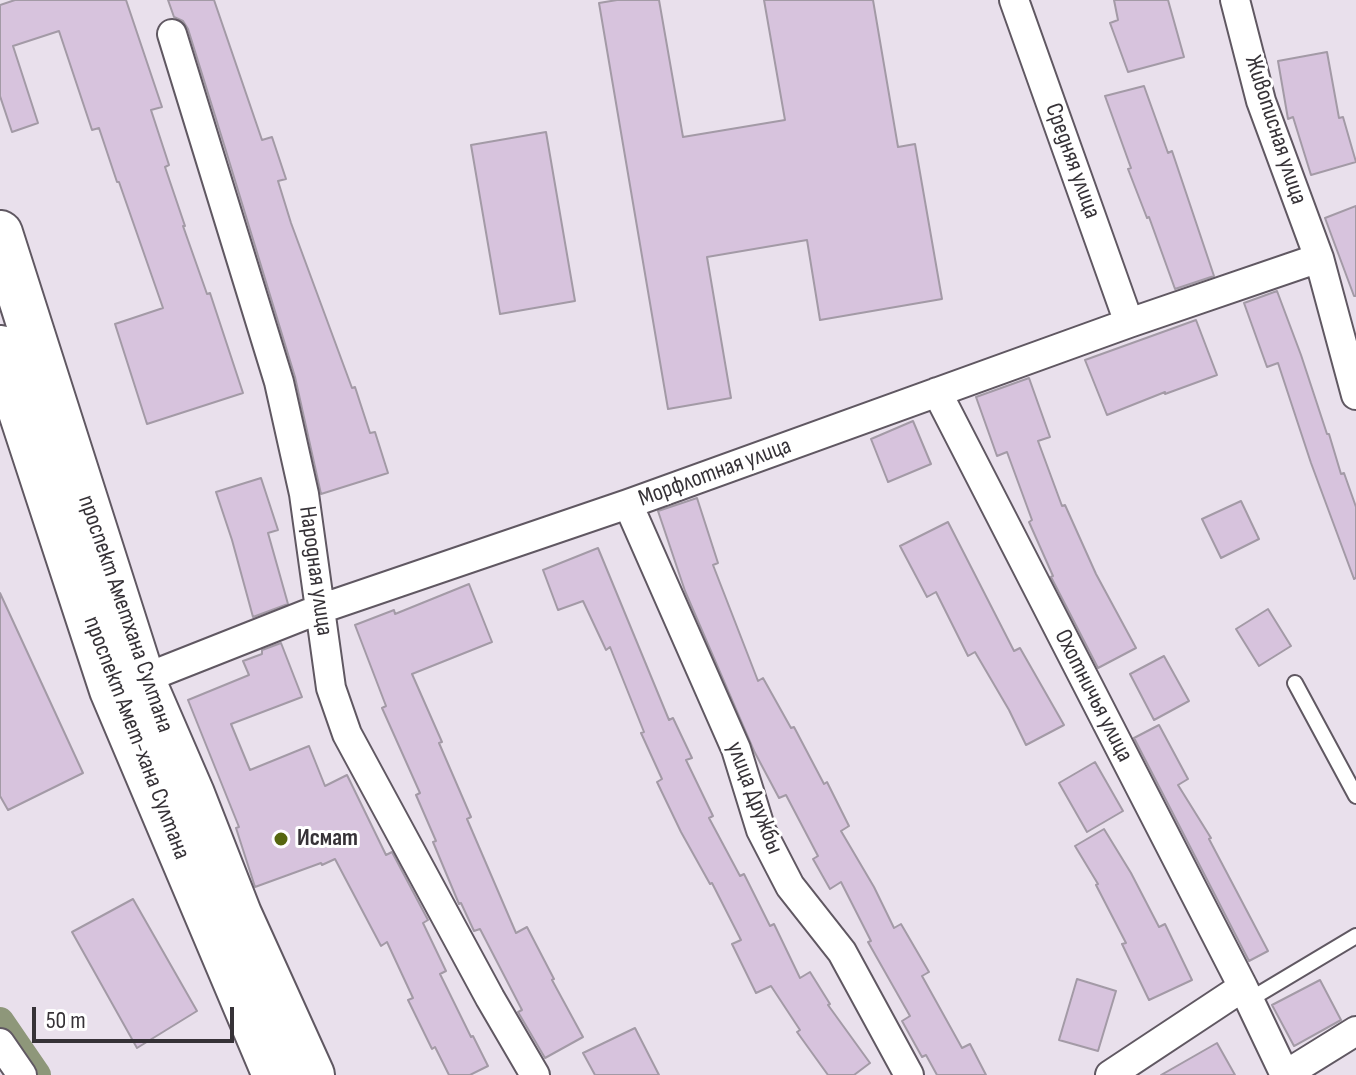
<!DOCTYPE html>
<html>
<head>
<meta charset="utf-8">
<style>
  body { margin:0 }
  #map { position:relative; width:1356px; height:1075px; overflow:hidden; background:#e9e0ec; font-family:"Sofia Sans Condensed",sans-serif }
  canvas { display:block }
  .scale { position:absolute; left:32px; top:1007px; width:202px; height:36px; box-sizing:border-box; border:4px solid #363237; border-top:0; padding-left:10px; font-size:24px; line-height:28px; white-space:nowrap; color:#363237; -webkit-text-stroke:6px #fff; paint-order:stroke }
</style>
</head>
<body>
<div id="map">
<canvas width="1356" height="1075"></canvas>
<div class="scale">50 m</div>
</div>
<script>
const ctx = document.querySelector('canvas').getContext('2d');
ctx.lineJoin = 'round';
function stroke(path, color, width, dash) { ctx.strokeStyle = color; ctx.lineWidth = width; ctx.lineCap = dash ? 'butt' : 'round'; ctx.setLineDash(dash || []); ctx.stroke(path); }
function fill(path, color) { ctx.fillStyle = color; ctx.fill(path, 'evenodd'); }
function write(font, color, halo, rows, align = 'center') {
  ctx.font = font + ' "Sofia Sans Condensed",sans-serif'; ctx.lineWidth = 6; ctx.setLineDash([]); ctx.textBaseline = 'middle'; ctx.strokeStyle = halo; ctx.fillStyle = color; for (const [text, x, y, turn = 0] of rows) {
    ctx.save(); ctx.translate(x, y); ctx.rotate((+turn || 0) * Math.PI / 180); ctx.textAlign = isNaN(turn) ? turn : align; if (halo) ctx.strokeText(text, 0, 0); ctx.fillText(text, 0, 0); ctx.restore();
  }
}
stroke(new Path2D(`
  M0 1021 37 1075`), '#8e977a', 28);
const building = new Path2D(`
  M15 0H126L162 107 151 110 169 165 165 167 185 226H183L207 294 210 293 243 393 147 424 115 324 163 308 119 182H117L99 128 92 130 59 31 13 46 38 123 12 132 0 96V5Z
  M168 0H214L262 140 272 137 286 179 278 181 291 223 352 388 355 387 370 433 375 432 388 473 321 494 295 377 226 151 188 29 183 21 174 17Z
  M617 0H659L683 137 785 120 764 0H873L898 147 915 144 942 299 820 320 807 240 707 257 731 398 668 409 599 3Z
  M1114 0H1168L1184 57 1128 72 1110 23 1118 20Z
  M1327 52 1339 118 1343 117 1356 162 1311 175 1293 117 1288 119 1278 61Z
  M1144 86 1168 153 1172 151 1214 276 1175 289 1149 217 1147 218 1128 169 1131 168 1105 96Z
  M546 132 575 301 500 314 471 145Z
  M1356 206V296H1354L1325 218Z
  M1277 291 1301 355 1327 434H1329L1341 474 1344 473 1356 507V578L1354 579 1311 463 1278 363 1267 367 1244 303Z
  M1196 320 1217 375 1165 394V392L1107 415 1085 360Z
  M1029 378 1050 437 1038 441 1062 506 1065 505 1096 574 1136 648 1098 668 1051 577 1053 576 1029 522 1032 520 1007 452 997 456 976 397Z
  M913 421 931 464 888 482 871 439Z
  M261 478 278 530 268 533 288 604 253 617 232 540 216 492Z
  M697 498 718 563 713 565 758 681 763 678 791 728 794 727 824 784 827 782 849 826 841 831 874 887 894 928 901 924 929 972 922 976 962 1048 970 1044 986 1075H937L926 1055 922 1057 902 1021 910 1016 868 942 871 941 841 882 830 889 813 859 818 856 786 795 779 798 754 751 685 591 658 511Z
  M1241 501 1259 539 1221 558 1202 519Z
  M948 522 1014 651 1020 648 1064 725 1026 745 1009 710 975 652 968 656 936 592 927 597 900 546Z
  M598 548 669 720 673 718 692 758 686 760 713 816 709 818 740 876 744 874 770 926 774 924 800 978 810 972 830 1004 828 1005 870 1063 854 1075H828L797 1032 800 1030 771 986 756 993 732 944 741 940 712 883 710 884 681 832 657 782 662 779 641 733 644 732 610 647 606 650 583 601 558 610 543 570Z
  M469 584 492 642 412 674 442 742 439 743 471 817 467 819 516 933 527 927 554 979 552 980 583 1037 545 1058 518 1012 522 1010 480 929 474 931 461 903 459 904 433 842 436 841 416 795 420 793 382 708 386 706 355 625 394 610 395 614Z
  M0 593 83 773 8 810 0 796Z
  M1268 609 1291 646 1259 666 1236 629Z
  M281 643 302 697 231 724 250 770 309 746 325 786 347 775 386 855 392 852 428 920 423 923 446 971 440 974 471 1037 473 1036 488 1066 470 1075H449L435 1047 432 1049 408 1000 413 998 387 942 381 946 335 859 322 865 321 863 255 887 236 828 239 827 188 700 249 675 243 661 262 654V650Z
  M1164 656 1189 701 1154 720 1130 674Z
  M1159 725 1188 779 1178 785 1211 838 1209 839 1268 951 1249 961 1134 738Z
  M1095 762 1123 811 1087 832 1059 783Z
  M1104 829 1131 873 1159 927 1165 924 1192 980 1149 1000 1122 944 1126 943 1096 885 1098 884 1075 846Z
  M133 899 197 1011 137 1048 72 932Z
  M1077 979 1116 991 1098 1051 1059 1040Z
  M1320 980 1341 1020 1294 1046 1272 1005Z
  M635 1028 659 1075H595L583 1053Z
  M1217 1043 1235 1075H1161Z`);
fill(building, '#d7c3dd');
stroke(building, '#a39aa6', 2);
const service = new Path2D(`
  M1295 683 1356 796
  M1249 1000 1356 936`);
const minor = new Path2D(`
  M1014 0 1129 323
  M1235 0 1261 101 1319 258 1356 395
  M172 34 279 382 304 494 331 688 347 734 490 998 535 1075
  M937 392 1243 987 1285 1075
  M628 504 736 749 761 830 790 886 842 952 909 1075
  M128 685 143 681 153 675 320 609 628 504 1129 323 1319 258
  M0 1043 22 1075
  M1110 1075 1243 987
  M1285 1075 1356 1031`);
const primary = new Path2D(`
  M0 233 143 681 192 794 239 914 312 1075
  M0 348 112 690 275 1075`);
stroke(service, '#605862', 18);
stroke(minor, '#605862', 32);
stroke(primary, '#605862', 48);
stroke(service, '#fff', 14);
stroke(minor, '#fff', 28);
stroke(primary, '#fff', 44);
for (const [x, y, r, color] of [
  [281,839,8,"#56660f"]
]) { const dot = new Path2D(); dot.arc(x, y, r, 0, 2 * Math.PI); ctx.fillStyle = color; ctx.fill(dot); stroke(dot, '#fff', 3); }
write('24px', '#363237', '#fff', [
  ["Живописная улица",1275,130,72],
  ["Средняя улица",1072,161,70],
  ["Морфлотная улица",715,473,-20],
  ["Народная улица",315,571,82],
  ["проспект Аметхана Султана",125,614,71],
  ["Охотничья улица",1093,696,63],
  ["проспект Амет-хана Султана",136,738,69],
  ["улица Дружбы",754,798,69]
]);
write('bold 24px', '#363237', '#fff', [
  ["Исмат",297,839]
], 'left');
</script>
</body>
</html>
